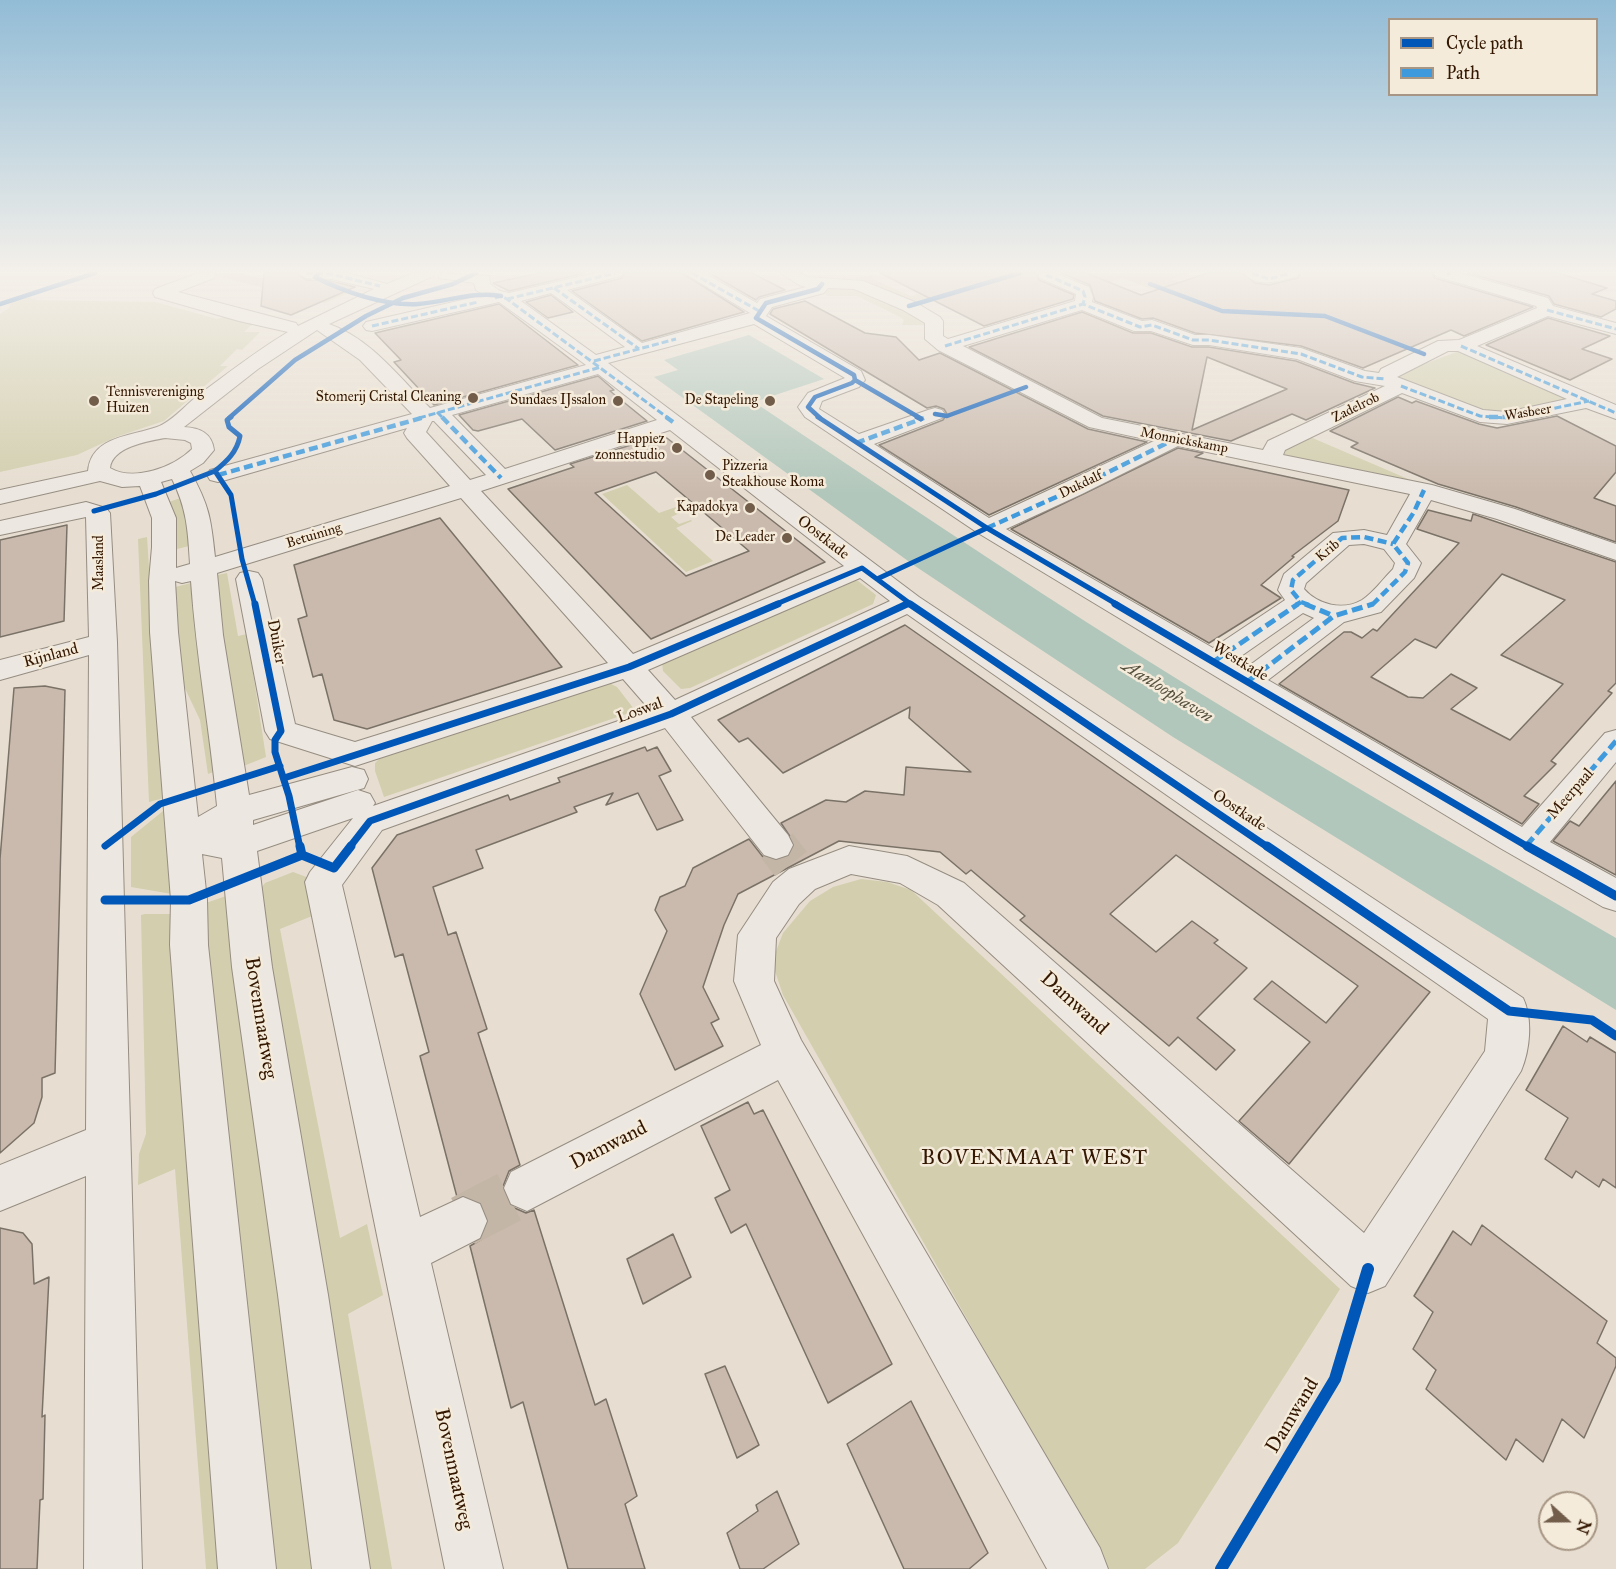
<!DOCTYPE html>
<html>
<head>
<meta charset="utf-8">
<style>
  body { margin:0 }
  #map { position:relative; width:1616px; height:1569px; overflow:hidden; background:#e7ded1; font-family:"IM FELL Great Primer",serif }
  canvas { display:block }
  .legend { position:absolute; left:1388px; top:18px; width:210px; height:78px; box-sizing:border-box; background:#f5ebdb; border:2px solid #a79684; margin:0; padding:8px 10px; list-style:none; font-size:18px; color:#331701 }
  .legend li { display:flex; align-items:center; gap:12px; height:30px }
  .legend b { width:30px; border:2px solid #a79684 }
  .north { position:absolute; left:1538px; top:1491px; width:60px; height:60px; box-sizing:border-box; background:#f5ebdb; border:2px solid #a79684; border-radius:50%; rotate:111deg; font-size:16px; font-weight:700; line-height:24px; text-align:center; color:#331701 }
  .north::after { content:''; display:block; margin:auto; width:21px; height:27px; background:#725d4a; clip-path:polygon(50% 0,100% 100%,50% 72%,0 100%) }
</style>
</head>
<body>
<div id="map">
<canvas width="1616" height="1569"></canvas>
<ul class="legend">
<li><b style="height:8px;background:#0057b8"></b>Cycle path</li>
<li><b style="height:8px;background:#3e9add"></b>Path</li>
</ul>
<div class="north">N</div>
</div>
<script>
const ctx = document.querySelector('canvas').getContext('2d');
ctx.lineJoin = 'round';
function fill(path, color) { ctx.fillStyle = color; ctx.fill(path, 'evenodd'); }
function stroke(path, color, width, dash) { ctx.strokeStyle = color; ctx.lineWidth = width; ctx.lineCap = dash ? 'butt' : 'round'; ctx.setLineDash(dash || []); ctx.stroke(path); }
function write(font, color, halo, rows, align = 'center') {
  ctx.font = font + ' "IM FELL Great Primer",serif'; ctx.lineWidth = 5; ctx.setLineDash([]); ctx.textBaseline = 'middle'; ctx.strokeStyle = halo; ctx.fillStyle = color; for (const [text, x, y, turn = 0] of rows) {
    ctx.save(); ctx.translate(x, y); ctx.rotate((+turn || 0) * Math.PI / 180); ctx.textAlign = isNaN(turn) ? turn : align; if (halo) ctx.strokeText(text, 0, 0); ctx.fillText(text, 0, 0); ctx.restore();
  }
}
fill(new Path2D(`
  M204 273H242L329 296 300 281 293 273H298L326 287 349 293 325 303Z
  M1067 273H1190L1172 279 1250 307 1160 293 1123 278 1086 290 1082 287 1095 282Z
  M872 275 873 279 911 296 918 294 927 298 909 303 856 281 855 277Z
  M834 288 866 290 935 325H902L904 320 898 316 857 296H827L823 291Z
  M26 297 38 300 156 302 217 319 227 316 261 321 250 326 244 332H260L242 350 237 349 220 366H228L164 421 116 437 77 455 0 472V314L9 308 11 302Z
  M1462 350 1572 398 1502 413 1484 411 1396 380 1397 374Z
  M1308 436 1429 488 1288 458 1281 450Z
  M627 485 659 513 676 507 682 512 671 517 679 524 691 520 692 521 676 528 713 561 686 572 602 494Z
  M186 496 193 545 177 549 169 502Z
  M147 537 164 798 149 802 138 539Z
  M227 573 238 636 247 634 266 757 241 767 213 576Z
  M848 580 858 581 876 595 873 604 690 688 681 689 663 671 662 663Z
  M191 583 219 770 208 774 200 720 182 682 175 587Z
  M607 682 617 687 634 709 632 712 384 797 375 771V763L381 757Z
  M168 807 172 894 131 887V837Z
  M293 872 309 878 305 884 312 916 280 929 340 1238 367 1224 383 1295 348 1314 392 1569H370L265 940 259 891 265 883Z
  M861 879 887 882 911 890 1340 1289 1178 1543 1145 1569H1109L783 995 772 962 783 933 810 901 833 887Z
  M229 895 318 1569H274L203 904Z
  M145 914H175L223 1569H206L175 1169 138 1185 139 1154 146 1134 141 915Z`), '#d2ceae');
fill(new Path2D(`
  M749 335 824 379 754 402C881 487 1008 573 1137 654 1294 753 1456 845 1616 938V1010L1173 737 987 614 915 566 654 377 678 370 664 360Z`), '#b2c7bb');
const building = new Path2D(`
  M264 273H296L306 280 331 281 355 287 291 315 261 306Z
  M539 273H585L509 291 493 283Z
  M625 273H682L744 312 642 341 572 291 622 278Z
  M709 273H752L785 290 759 297 756 300Z
  M880 273H1036L1039 280 1074 295 1073 299 984 326Z
  M1061 273H1086L1141 295 1208 273H1242L1255 283 1269 285 1298 278 1301 273H1432L1435 278 1533 307 1464 336 1451 330 1363 368 1301 346 1195 333 1153 318 1142 319 1095 301 1090 285Z
  M1468 273H1558L1607 288 1592 294 1616 301V309L1601 317 1554 304 1549 296Z
  M551 295 573 312 548 318 526 302Z
  M805 301 865 333 896 337 919 360 940 353 1088 429 1147 442 989 515 879 445 943 420 947 414 944 409 936 406 927 408 770 314 773 309Z
  M499 304 578 365 434 405 394 362 401 360 375 333Z
  M1082 312 1133 333H1151L1192 347H1209L1296 361 1354 383 1375 388 1306 420 1292 414 1231 441 1103 416 969 347ZM1207 357 1287 389 1192 430Z
  M1548 318 1610 336 1582 349 1612 359 1570 380 1486 345Z
  M598 376 614 390 610 391 647 421 555 450 522 419 478 431 473 430 459 415Z
  M1398 397 1412 403 1416 401 1479 424 1497 428 1557 416 1616 446V472L1594 498 1616 506V542L1516 507 1438 484 1351 447 1358 443 1330 431Z
  M663 435 672 442 825 562 651 639 508 489 574 467 570 464ZM656 472 688 499 749 551 686 576 595 493Z
  M1178 448 1203 453 1195 457 1349 490 1338 521 1292 556 1294 557 1261 585 1281 598 1209 643 1011 529Z
  M1428 510 1471 521 1473 514 1616 562V683L1608 691 1612 693 1551 761 1556 764 1524 796 1539 804 1522 824 1279 684 1344 632H1351L1362 638 1373 629 1377 631 1459 543 1417 529ZM1502 574 1565 600 1501 655 1563 684 1510 740 1451 709 1477 688 1451 674 1423 698 1408 697 1371 677 1415 639 1436 648Z
  M440 518 562 667 367 729 334 720 322 674 313 677 298 619 307 616 294 565Z
  M67 525 64 621 0 637V540Z
  M905 625 1430 992 1289 1164 1239 1121 1310 1042 1254 999 1272 981 1326 1023 1358 986 1176 855 1110 914 1156 952 1192 921 1218 940 1214 943 1247 968 1197 1018 1235 1050 1216 1070 1178 1037 1169 1046 1020 920 1025 916 971 870 966 874 940 852 839 841 738 894 724 925 703 987 719 1019 711 1023 723 1046 675 1070 640 994 667 931 655 910 660 897 685 886 693 868 749 839 763 857 775 861 789 857 795 844 781 823 826 800 846 802 865 791 904 795 906 767 971 772 909 718 910 707 783 773 748 738 739 742 718 720Z
  M45 686 65 690 55 1073 42 1078V1097L34 1123 0 1153V859L14 688Z
  M645 747 647 751 657 747 671 771 659 776 683 820 657 830 638 793 606 805 613 793 574 807 577 812 476 850 483 868 433 887 448 935 456 932 487 1029 478 1033 520 1165 509 1171 502 1189 510 1206 526 1213 534 1210 595 1405 606 1399 637 1496 625 1504 645 1569H568L523 1402 511 1408 470 1246 482 1239 489 1220 481 1202 464 1195 457 1197 420 1056 429 1052 403 954 395 957 372 868 397 835 508 795 510 800 560 782 558 778Z
  M1616 781V875L1553 841 1570 821 1579 826Z
  M1563 1026 1587 1042 1590 1037 1616 1053V1188L1603 1179 1599 1187 1576 1171 1572 1178 1545 1159 1568 1118 1526 1090Z
  M748 1102 754 1114 763 1110 892 1364 828 1403 746 1224 731 1233 715 1198 730 1190 701 1126Z
  M1482 1225 1607 1321 1597 1343 1616 1358V1366L1584 1438 1562 1419 1543 1462 1516 1439 1506 1460 1426 1389 1436 1370 1413 1349 1433 1312 1414 1296 1453 1231 1471 1245Z
  M0 1228 23 1233 32 1244 34 1284 49 1277 42 1417 45 1415 43 1499 40 1500 37 1569H0Z
  M673 1234 691 1277 643 1304 627 1259Z
  M725 1366 759 1445 737 1458 705 1374Z
  M911 1401 988 1553 969 1569H904L847 1444Z
  M777 1491 799 1544 763 1569H740L727 1533 758 1511 756 1505Z`);
fill(building, '#cabaad');
stroke(building, '#7b7267', 1.5);
stroke(new Path2D(`
  M776 845 778 848`), '#c3b6a7', 31, [31, 16]);
stroke(new Path2D(`
  M777 846 791 864`), '#c3b6a7', 40, [40, 20]);
stroke(new Path2D(`
  M463 1221 527 1188`), '#c3b6a7', 52, [52, 26]);
const minor = new Path2D(`
  M198 273H215L216 275 214 278 178 292 296 323 298 326 374 289 331 279 306 278 298 273H347L387 284 413 273H435L433 276 329 324C370 338 400 378 430 408L586 365 499 302 372 331 366 330 363 326 366 322 484 295 476 290 474 283 439 278 438 273 489 276 490 284 500 291 509 293 595 273H623L621 276 567 290 642 343 750 313 684 273H704L757 303 760 299 806 287 799 285 780 273H800L808 277 863 281 915 302 940 317 943 321V336L948 339 1075 301 1076 294 1040 278 1038 275 1039 273H1055L1089 287 1093 297 1092 302 1142 321 1152 320 1195 335H1209L1301 348 1365 371 1379 373 1381 369 1438 341 1459 340 1537 308 1536 306 1436 276 1434 273H1460L1548 298 1553 306 1616 323V334L1548 316 1477 346 1616 405V419L1586 408 1507 424 1480 422 1402 393 1285 450 1283 455 1432 485 1515 509 1616 544V560L1497 519 1431 500 1406 544 1421 563 1414 578 1381 612 1344 622 1268 680 1522 827 1605 733 1616 730V762L1550 842 1616 878V911L1603 907 1500 848 978 533 805 417 798 407 808 393 845 378 754 324 608 363 919 597 1523 998C1533 1019 1530 1050 1521 1071L1385 1286 1368 1293 1351 1286 938 905 900 883 851 874 815 889 799 904 776 938 774 981 801 1040 1100 1548 1108 1569H1047L778 1080 527 1211 511 1204 504 1188 511 1172 761 1045 734 981 738 935 773 882 789 869 849 846 907 856 964 883 1364 1233 1485 1051 1488 1019 907 614 691 717 788 835 793 845 788 855 776 859 764 855 665 728 382 830 342 885 420 1217 463 1197 480 1204 487 1221 480 1238 431 1263 503 1569H445L305 882 310 872 353 818 257 851 272 967 328 1295 370 1569H312L278 1295 232 967 222 858 202 854 207 900 208 945 276 1569H218L170 945 171 900 150 632 149 581 152 547V518L140 486 122 487 100 481 0 504V490L88 471C91 436 132 436 157 427 171 422 185 406 197 396 227 374 256 351 288 332L239 321 155 297 153 293 155 289ZM828 288 854 289 903 310 925 323V339L938 350 1089 427 1154 441 989 518 874 444 942 418 945 414 942 410 935 408 928 410 859 434 819 409 822 401 859 387 865 380 861 371 766 316 772 307 824 293ZM551 293 625 347 596 355 521 301ZM1082 310 1134 331H1151L1193 345H1209L1297 359 1355 381 1385 386 1268 441 1263 450 1102 418 963 346ZM317 330 360 360 412 414 210 470 207 475 210 480 218 482 226 480 407 428 404 433 407 438 450 486 215 557C211 518 209 505 190 471L203 463 214 450C212 433 200 428 184 427L258 369ZM1448 351H1458L1567 399 1507 412 1483 410 1397 377ZM598 374 657 420 505 469 452 415ZM432 421H434L486 475 470 480 426 432ZM670 430 844 566 633 654 481 491ZM165 438 185 440 191 443 192 449C174 467 134 482 110 468 112 447 148 441 165 438ZM1178 446 1410 494 1387 535 1364 530 1333 533 1284 574 1278 590 1285 600 1213 648 1006 529 1082 494ZM172 479C187 509 188 531 190 564L176 568V518L161 482ZM461 498 608 663 355 742 295 724 262 579 258 573 249 571 240 573 236 579 265 731 270 739 355 766 623 679 650 710 373 806 375 803 370 794 358 790 253 825V820L364 788 368 779 364 770 352 767 249 795 223 635 217 573ZM1364 544 1384 549 1395 563 1393 569C1383 579 1373 593 1362 600 1343 611 1318 605 1304 589L1306 583 1349 545ZM860 578 890 601 675 700 648 670ZM175 581 182 583 191 581C196 656 210 731 217 806L198 817 178 632ZM1303 613 1314 618 1246 668 1234 661Z
  M1244 273H1299L1297 276C1279 281 1258 289 1244 273Z
  M86 502 106 508 110 513 117 642 142 1569H84L86 1176 0 1211V1165L86 1130 89 655 0 680V660L89 637 86 517 0 535V521Z`);
stroke(minor, '#968d82', 2);
fill(minor, '#ece7e0');
stroke(new Path2D(`
  M306 273 331 274 380 286
  M692 273 759 311
  M1252 273 1269 279 1291 273
  M1447 274 1451 273
  M1046 275 1083 291 1085 297 1083 304 1140 327 1152 325 1193 340H1209L1301 354 1362 377 1386 379
  M554 288 639 349
  M495 298 501 296 507 299 668 418
  M507 299 615 273
  M1547 310 1616 329
  M372 326 478 302
  M945 346 1083 304
  M1461 346 1616 413
  M594 361 676 339
  M1401 386 1480 416 1507 418 1589 401
  M437 412 443 418
  M419 418 601 367`), '#3e9add', 3, [7, 3]);
stroke(new Path2D(`
  M442 417 501 478
  M666 417 673 422
  M1489 417H1513
  M856 443 924 418
  M218 475 425 417
  M987 528 1074 489 1175 439
  M1296 605 1301 602
  M1309 605 1301 602 1291 590 1293 580 1342 538 1364 537 1393 544
  M1372 605 1405 572 1408 563 1393 544 1414 512 1424 490`), '#3e9add', 4.5, [9, 4.5]);
stroke(new Path2D(`
  M1305 604 1334 616
  M1213 662 1298 604
  M1247 682 1334 616 1373 604
  M1526 846 1616 741`), '#3e9add', 5, [11, 5]);
stroke(new Path2D(`
  M319 273 315 277C344 292 385 306 418 304 447 302 472 291 501 296
  M1150 284 1222 311 1325 316 1424 354
  M0 304 95 273
  M909 306 1020 273
  M855 380 920 418
  M935 414 947 416 1026 387
  M229 418 295 360 366 316 403 298 453 284 476 273
  M820 418 808 407 815 397 852 383 855 380 854 375 756 318 766 303 818 289 822 284`), '#0057b8', 4.5);
stroke(new Path2D(`
  M231 417 227 420 229 427 240 436C237 452 227 461 215 471L231 495 242 559 255 605
  M818 417 987 528 1118 605
  M917 417 921 419
  M94 511 156 494 215 471
  M877 579 987 528
  M774 605 862 568 912 605
  M904 605 909 603`), '#0057b8', 5);
stroke(new Path2D(`
  M255 604 281 731 275 740V752L289 796 300 848
  M910 604 1269 848
  M1115 604 1530 848
  M284 778 629 667 778 604
  M105 846 160 804 280 766
  M349 848 370 821 671 714 907 604`), '#0057b8', 7);
stroke(new Path2D(`
  M300 846 302 855
  M1267 846 1509 1011 1592 1020 1616 1036
  M1527 846 1616 896
  M105 900H189L302 855 334 868 351 846`), '#0057b8', 9);
stroke(new Path2D(`
  M1221 1569 1335 1379 1368 1269`), '#0057b8', 12);
const sky = ctx.createLinearGradient(0, 0, 0, 493);
sky.addColorStop(0, '#92bcd6');
sky.addColorStop(0.55, '#f4f0ea');
sky.addColorStop(1, '#f4f0ea00');
ctx.fillStyle = sky;
ctx.fillRect(0, 0, 1616, 493);
for (const [x, y, r, color] of [
  [473,398,6,"#725d4a"],
  [94,401,6,"#725d4a"],
  [618,401,6,"#725d4a"],
  [770,401,6,"#725d4a"],
  [677,448,6,"#725d4a"],
  [710,475,6,"#725d4a"],
  [750,508,6,"#725d4a"],
  [787,538,6,"#725d4a"]
]) { const dot = new Path2D(); dot.arc(x, y, r, 0, 2 * Math.PI); ctx.fillStyle = color; ctx.fill(dot); stroke(dot, '#f5ebdb', 2); }
write('14px', '#331701', '#f5ebdb', [
  ["Tennisvereniging",106,393,"left"],
  ["Huizen",106,409,"left"],
  ["Stomerij Cristal Cleaning",461,398],
  ["Sundaes IJssalon",606,401],
  ["De Stapeling",758,401],
  ["Happiez",665,440],
  ["zonnestudio",665,456],
  ["Pizzeria",722,467,"left"],
  ["Steakhouse Roma",722,483,"left"],
  ["Kapadokya",738,508],
  ["De Leader",775,538]
], 'right');
write('14px', '#331701', '#f5ebdb', [
  ["Zadelrob",1356,408,-26],
  ["Wasbeer",1528,413,-9],
  ["Monnickskamp",1184,441,11],
  ["Dukdalf",1081,485,-26],
  ["Betuining",314,536,-17],
  ["Krib",1328,551,-40],
  ["Maasland",100,563,-90]
]);
write('16px', '#331701', '#f5ebdb', [
  ["Oostkade",823,538,38],
  ["Duiker",276,642,79],
  ["Rijnland",51,656,-15],
  ["Westkade",1240,662,31],
  ["Loswal",640,711,-20],
  ["Meerpaal",1571,794,-49],
  ["Oostkade",1239,811,34]
]);
write('italic 18px', '#57513f', '#f5ebdb', [
  ["Aanloophaven",1167,692,32]
]);
write('20px', '#331701', '#f5ebdb', [
  ["Damwand",1074,1004,42],
  ["Bovenmaatweg",260,1018,81],
  ["Damwand",609,1146,-27],
  ["Damwand",1293,1416,-59],
  ["Bovenmaatweg",453,1469,78]
]);
ctx.letterSpacing = '1.5px';
write('21px', '#331701', '#f5ebdb', [
  ["BOVENMAAT WEST",1035,1159]
]);
ctx.letterSpacing = '0px';
</script>
</body>
</html>
